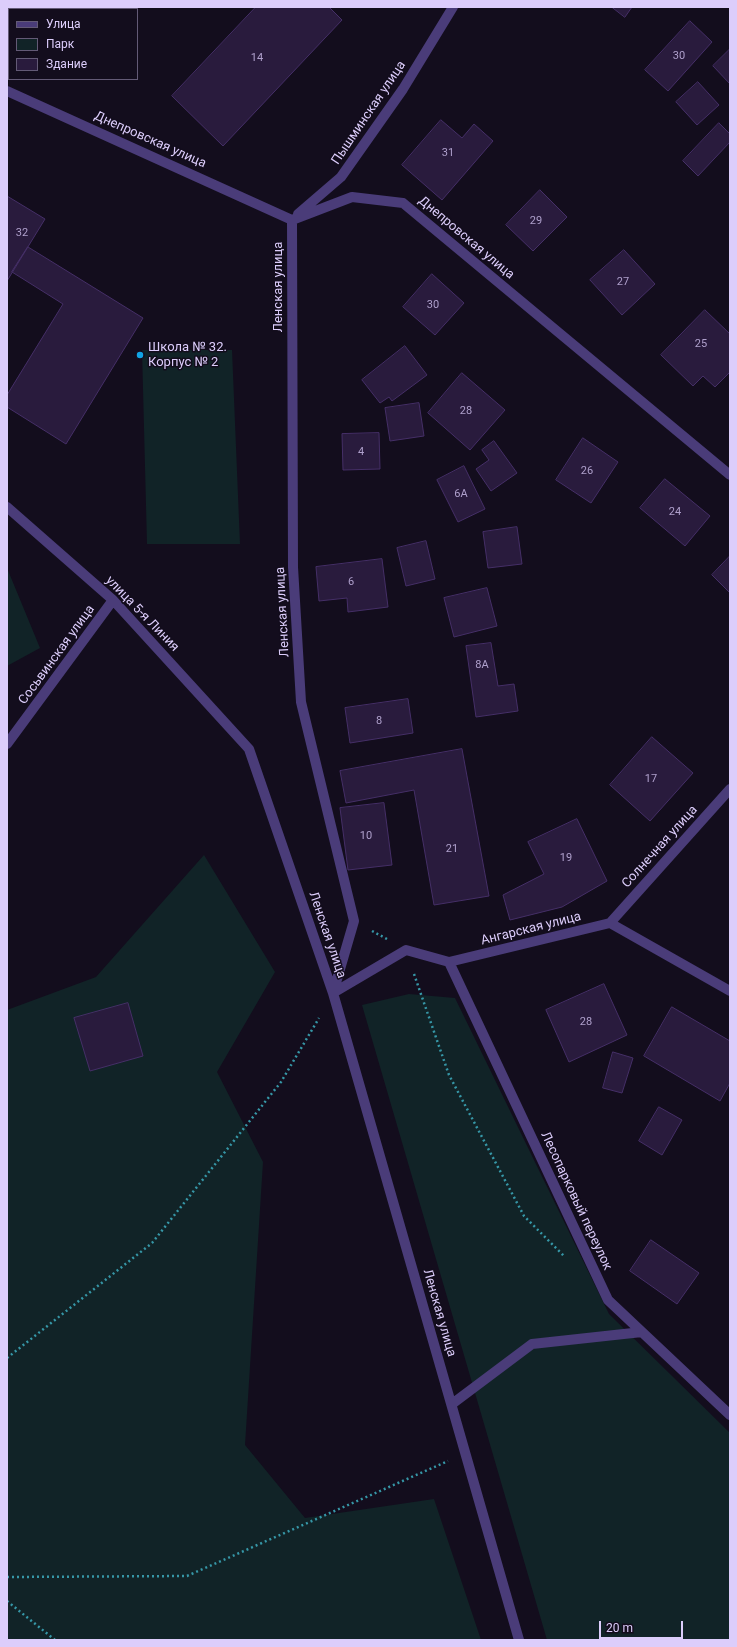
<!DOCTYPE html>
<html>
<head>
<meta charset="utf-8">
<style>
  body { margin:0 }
  #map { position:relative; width:737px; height:1647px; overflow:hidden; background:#130d1d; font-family:Roboto,sans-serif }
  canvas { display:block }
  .frame { position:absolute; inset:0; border:8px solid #dccdfb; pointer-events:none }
  .legend { position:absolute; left:8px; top:8px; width:130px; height:72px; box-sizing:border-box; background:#130d1d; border:1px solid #635a76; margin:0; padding:5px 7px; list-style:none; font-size:12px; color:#dccdfb }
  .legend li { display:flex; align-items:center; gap:8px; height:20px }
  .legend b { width:20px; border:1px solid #635a76 }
  .scale { position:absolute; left:599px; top:1621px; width:84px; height:18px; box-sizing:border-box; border:2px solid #dccdfb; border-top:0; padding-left:5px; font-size:12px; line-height:14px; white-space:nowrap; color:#dccdfb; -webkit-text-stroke:3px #130d1d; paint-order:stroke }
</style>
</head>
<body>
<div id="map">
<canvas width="737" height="1647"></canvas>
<div class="frame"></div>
<ul class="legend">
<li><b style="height:5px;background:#4a3c79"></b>Улица</li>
<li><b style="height:11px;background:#112327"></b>Парк</li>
<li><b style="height:11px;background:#291b3d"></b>Здание</li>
</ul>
<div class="scale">20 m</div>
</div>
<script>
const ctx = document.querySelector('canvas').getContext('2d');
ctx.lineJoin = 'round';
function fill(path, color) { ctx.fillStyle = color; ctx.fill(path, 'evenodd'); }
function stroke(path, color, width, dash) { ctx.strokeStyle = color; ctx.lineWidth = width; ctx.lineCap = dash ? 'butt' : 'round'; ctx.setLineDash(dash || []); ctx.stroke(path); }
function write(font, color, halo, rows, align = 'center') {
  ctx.font = font + ' Roboto,sans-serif'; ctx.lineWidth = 3; ctx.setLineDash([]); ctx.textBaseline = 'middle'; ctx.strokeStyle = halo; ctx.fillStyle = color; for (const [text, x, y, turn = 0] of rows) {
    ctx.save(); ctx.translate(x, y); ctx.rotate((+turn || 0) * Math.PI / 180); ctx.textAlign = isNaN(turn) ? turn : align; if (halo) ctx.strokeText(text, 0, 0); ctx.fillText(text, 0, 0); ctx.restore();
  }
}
fill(new Path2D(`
  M142 350H232L240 544H147Z
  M7 568 40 648 7 666Z
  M204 855 275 972 217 1072 263 1162 245 1445 305 1518 434 1499 481 1640H7V1010L96 977Z
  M409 994 455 998 609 1314 730 1433V1640H547L362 1005Z`), '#112327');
const building = new Path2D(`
  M256 7H329L342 20 223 146 172 96Z
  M612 7H632L625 17Z
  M690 21 712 42 668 91 645 70Z
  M730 49V84L713 66Z
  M698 82 719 105 697 125 676 102Z
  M441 120 462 138 474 124 493 141 442 200 402 165Z
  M719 123 730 134V142L698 176 683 161Z
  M540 190 567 217 533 251 506 225Z
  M7 196 45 219 7 281Z
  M28 247 143 318 66 444 7 407V395L63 304 12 272Z
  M624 250 655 284 622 315 590 280Z
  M432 274 464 303 435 335 403 307Z
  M705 310 730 334V372L715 387 703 376 693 386 661 355Z
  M405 346 427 375 392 401 389 397 380 403 362 380Z
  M462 373 505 410 470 450 428 413Z
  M419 403 424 436 390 441 385 408Z
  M379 433 380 469 343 470 342 434Z
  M583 438 618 462 591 503 556 480Z
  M494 441 517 473 491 491 476 469 489 460 482 450Z
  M464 466 485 509 458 522 437 480Z
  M665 479 710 516 685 546 640 508Z
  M517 527 522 564 488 568 483 532Z
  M426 541 435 579 406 586 397 548Z
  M730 556V593L712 575Z
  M382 559 388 607 348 612 347 598 319 601 316 567Z
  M487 588 497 626 454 637 444 598Z
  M491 643 498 686 514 684 518 711 476 717 466 646Z
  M408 699 413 733 350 743 345 708Z
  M652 737 693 773 650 821 610 785Z
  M462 749 489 896 434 905 414 790 346 803 340 771Z
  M384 803 392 865 348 870 340 808Z
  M577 819 607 881 562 907 510 920 503 895 544 874 528 842Z
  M604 984 627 1035 569 1062 546 1010Z
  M128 1003 143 1056 90 1071 74 1018Z
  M672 1007 730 1041V1083L720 1101 644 1056Z
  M613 1052 633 1058 622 1093 603 1088Z
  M659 1107 682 1120 662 1155 639 1141Z
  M651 1240 699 1273 677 1304 630 1271Z`);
fill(building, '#291b3d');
stroke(building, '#452f67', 1);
stroke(new Path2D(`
  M372 931 387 939
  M414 974 449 1075 524 1216 565 1257
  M7 1358 152 1243 281 1082 319 1018
  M7 1577 187 1576 448 1461
  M7 1601 55 1640`), '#3697a7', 2.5, [2, 3]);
stroke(new Path2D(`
  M7 91 292 220 352 197 403 203 730 475
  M298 214 341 177 403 89 453 7
  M292 220 293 567 301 702 354 921 333 993
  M7 507 113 600 249 749 333 993 519 1640
  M7 744 113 600
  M610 923 730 789
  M449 962 608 1300 730 1415
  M333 993 406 950 449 962 610 923 730 991
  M452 1404 532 1344 642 1332`), '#4a3c79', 10);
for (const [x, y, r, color] of [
  [140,355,4,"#11a4e4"]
]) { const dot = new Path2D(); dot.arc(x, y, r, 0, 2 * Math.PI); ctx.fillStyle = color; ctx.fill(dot); stroke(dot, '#130d1d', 1.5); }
write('11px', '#afa0cc', null, [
  ["30",679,56],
  ["14",257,58],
  ["31",448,153],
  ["29",536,221],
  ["32",22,233],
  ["27",623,282],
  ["30",433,305],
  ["25",701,344],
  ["28",466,411],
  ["4",361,452],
  ["26",587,471],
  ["6А",461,494],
  ["24",675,512],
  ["6",351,582],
  ["8А",482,665],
  ["8",379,721],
  ["17",651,779],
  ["10",366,836],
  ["21",452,849],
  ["19",566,858],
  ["28",586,1022]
]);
write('13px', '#dccdfb', '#130d1d', [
  ["Пышминская улица",369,113,-56],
  ["Днепровская улица",150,140,24],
  ["Днепровская улица",466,238,40],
  ["Ленская улица",279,287,-90],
  ["Ленская улица",283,612,-93],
  ["улица 5-я Линия",142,614,46],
  ["Сосьвинская улица",57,655,-54],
  ["Солнечная улица",660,847,-48],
  ["Ангарская улица",531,929,-14],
  ["Ленская улица",327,935,71],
  ["Лесопарковый переулок",576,1201,65],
  ["Ленская улица",439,1313,74]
]);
write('13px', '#dccdfb', '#130d1d', [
  ["Школа № 32.",148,348],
  ["Корпус № 2",148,363]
], 'left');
</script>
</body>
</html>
